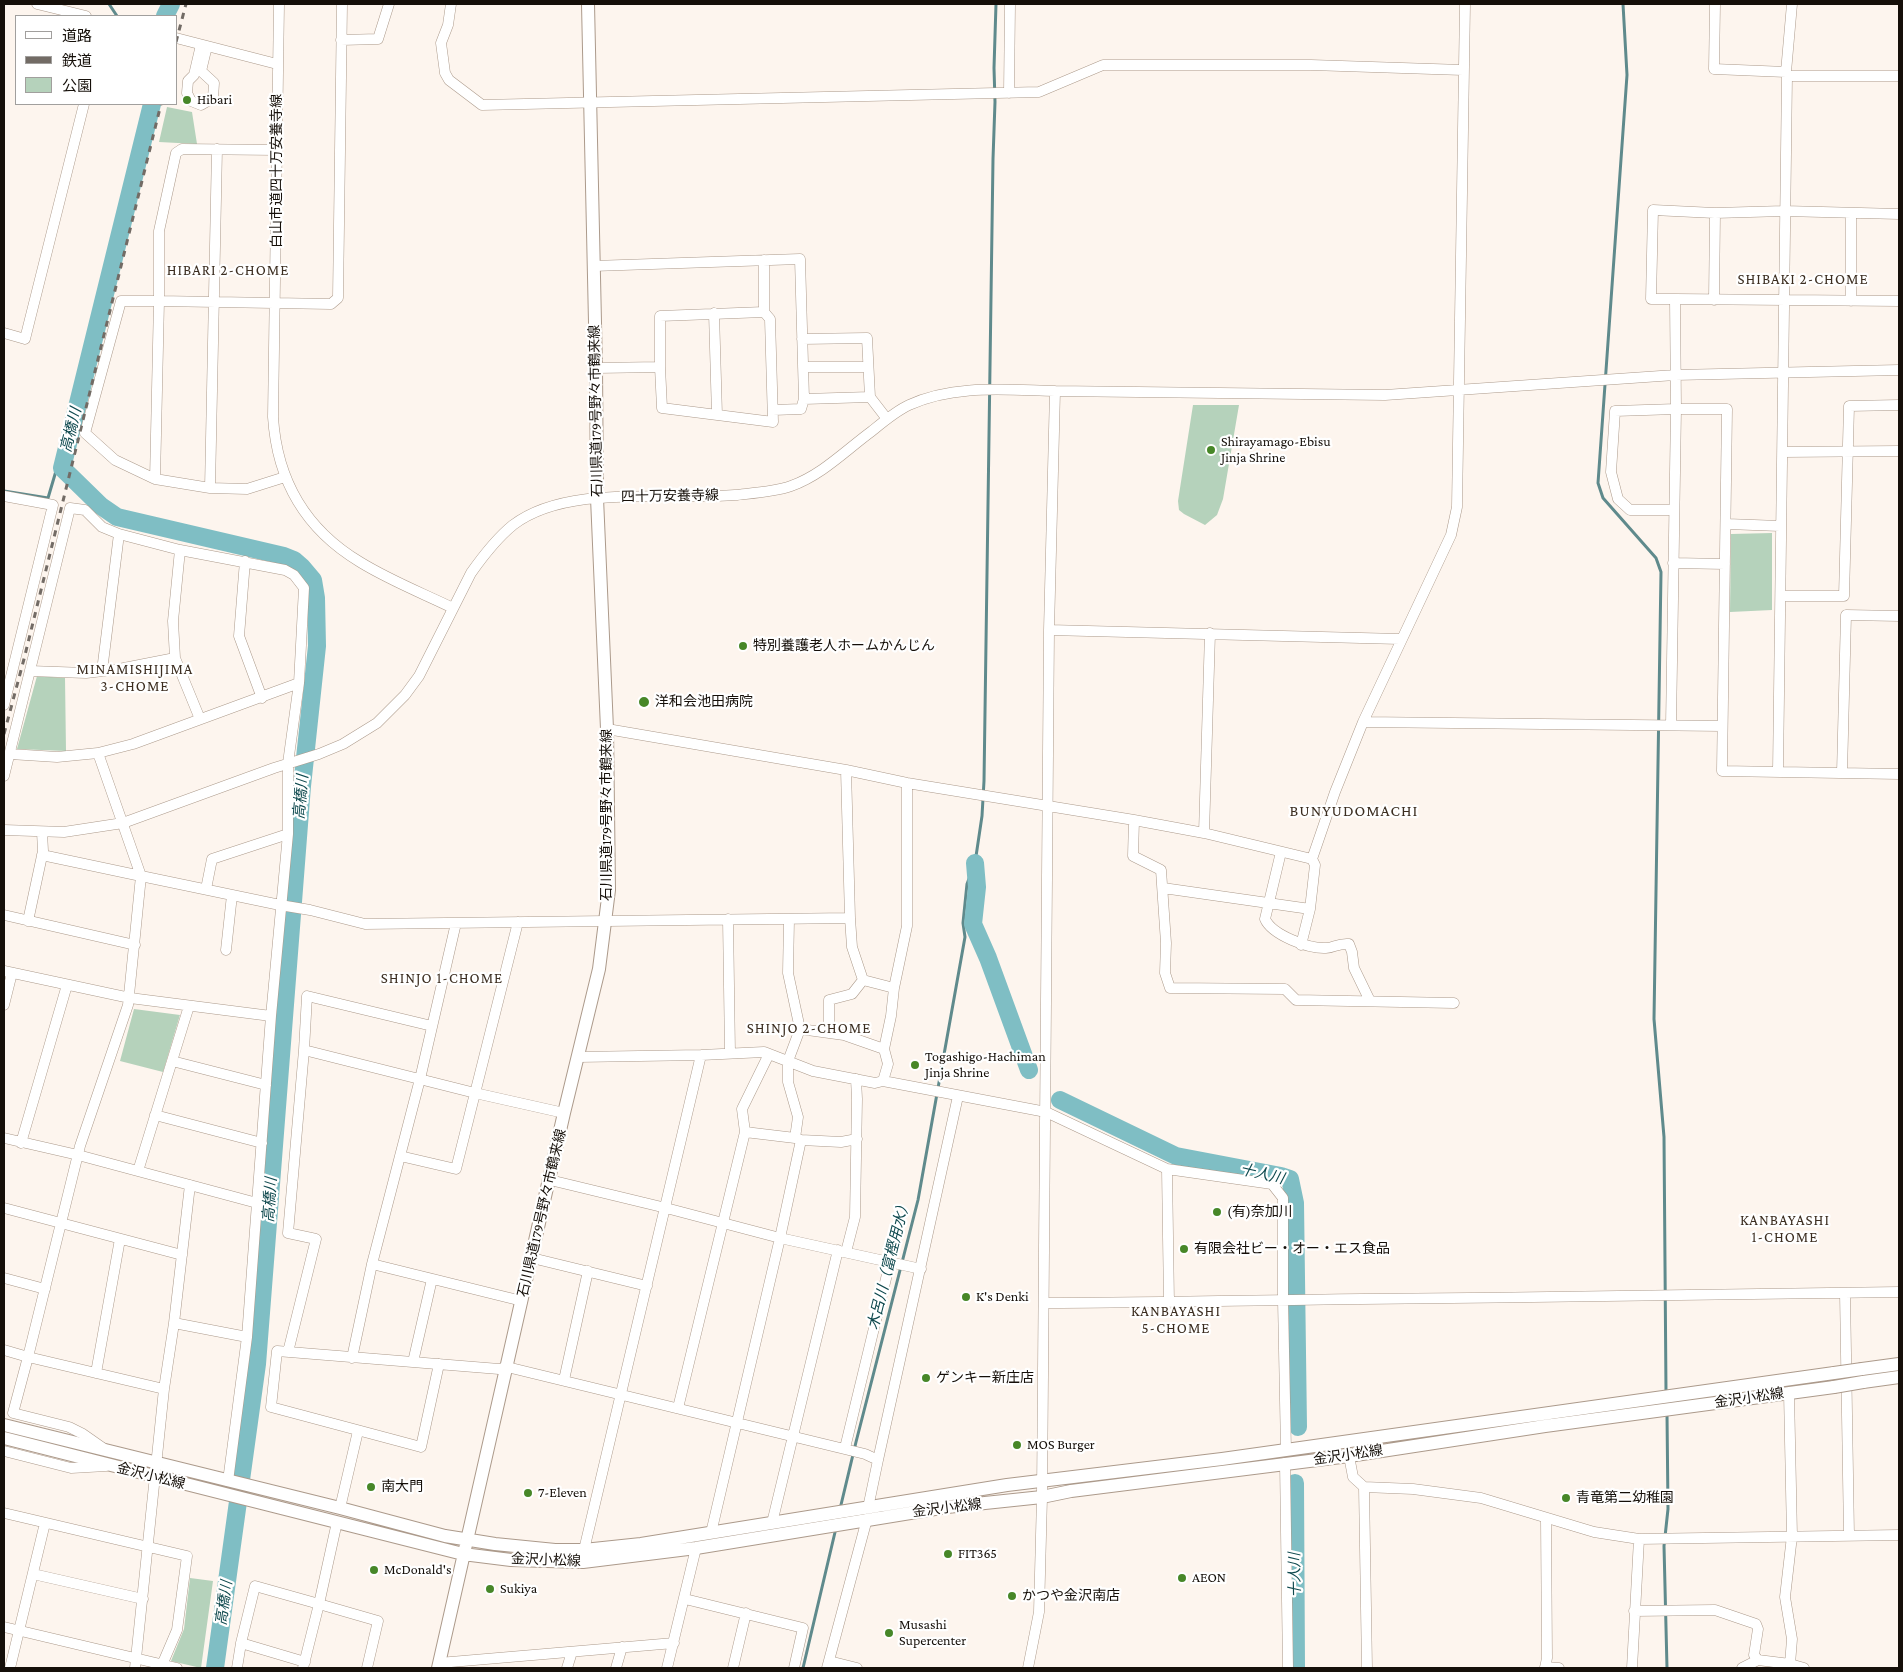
<!DOCTYPE html>
<html>
<head>
<meta charset="utf-8">
<style>
  body { margin:0 }
  #map { position:relative; width:1903px; height:1672px; overflow:hidden; background:#fdf5ee; font-family:"Crimson Pro","Noto Sans JP",serif }
  canvas { display:block }
  .frame { position:absolute; inset:0; border:5px solid #150f09; pointer-events:none }
  .legend { position:absolute; left:15px; top:15px; width:162px; height:90px; box-sizing:border-box; background:#fff; border:1px solid #a19f9d; margin:0; padding:6px 9px; list-style:none; font-size:15px; color:#150f09 }
  .legend li { display:flex; align-items:center; gap:10px; height:25px }
  .legend b { width:25px; border:1px solid #a19f9d }
</style>
</head>
<body>
<div id="map">
<canvas width="1903" height="1672"></canvas>
<div class="frame"></div>
<ul class="legend">
<li><b style="height:6px;background:#fff"></b>道路</li>
<li><b style="height:6px;background:#726b65"></b>鉄道</li>
<li><b style="height:14px;background:#b5d2bb"></b>公園</li>
</ul>
</div>
<script>
const ctx = document.querySelector('canvas').getContext('2d');
ctx.lineJoin = 'round';
function fill(path, color) { ctx.fillStyle = color; ctx.fill(path, 'evenodd'); }
function stroke(path, color, width, dash) { ctx.strokeStyle = color; ctx.lineWidth = width; ctx.lineCap = dash ? 'butt' : 'round'; ctx.setLineDash(dash || []); ctx.stroke(path); }
function write(font, color, halo, rows, align = 'center') {
  ctx.font = font + ' "Crimson Pro","Noto Sans JP",serif'; ctx.lineWidth = 4.5; ctx.setLineDash([]); ctx.textBaseline = 'middle'; ctx.strokeStyle = halo; ctx.fillStyle = color; for (const [text, x, y, turn = 0] of rows) {
    ctx.save(); ctx.translate(x, y); ctx.rotate((+turn || 0) * Math.PI / 180); ctx.textAlign = isNaN(turn) ? turn : align; if (halo) ctx.strokeText(text, 0, 0); ctx.fillText(text, 0, 0); ctx.restore();
  }
}
fill(new Path2D(`
  M167 107 192 112 197 144 159 142Z
  M1193 405H1239L1223 499 1217 515 1205 525 1184 514 1179 510 1178 501Z
  M1772 533V610L1730 612 1731 534Z
  M37 676 65 678 66 751 17 749Z
  M134 1009 180 1015 163 1072 120 1061Z
  M190 1578 213 1581 201 1668 171 1661 184 1629Z`), '#b5d2bb');
stroke(new Path2D(`
  M109 4 117 16
  M1623 4 1627 75 1598 483 1603 498 1656 558 1661 572 1654 1019 1664 1137 1666 1392
  M4 491 48 498 56 471 62 468
  M1667 1414 1668 1509 1664 1546 1667 1668
  M840 1509 856 1442 918 1200 965 937 963 923 967 884 975 863 982 816 984 781 993 159 995 102 994 68 996 4
  M803 1668 836 1528`), '#5f8a8c', 3);
stroke(new Path2D(`
  M165 16 171 4
  M152 104 62 468 101 506 117 517 284 556 294 560 302 567 313 580 316 598 317 646 302 786 257 1364 215 1668
  M975 863 977 887 973 924 988 958 1029 1070
  M1060 1100 1176 1156 1281 1176 1290 1179 1295 1203 1298 1427
  M1295 1483 1296 1668`), '#7fbec4', 18);
const minor = new Path2D(`
  M37 4 86 16
  M279 4 273 417C277 480 305 529 360 562 389 580 422 593 453 608
  M451 4 448 25 441 43 445 73 449 80 482 105 1039 92 1103 65H1311L1463 70
  M1715 4 1714 69 1786 72
  M176 38 277 64
  M341 40 378 39 389 4
  M201 45 194 75 188 81 187 93 191 101 201 105 213 98 214 83 201 71 207 46
  M1787 76H1899
  M1009 93 1010 4
  M593 266 800 259 804 399 870 397
  M1675 299H1651L1653 210 1715 213 1784 211 1899 214
  M1714 300 1715 213
  M1851 301V213
  M1899 301 1675 299 1676 409H1727L1722 771 1899 774
  M764 312V260
  M714 313 717 415
  M4 333 25 339 84 104
  M802 339 867 338 870 397 887 419
  M803 367H867
  M596 368 660 367V316L764 312 770 319 773 422 662 408 660 367
  M773 410 801 409 804 399
  M1783 452 1899 451
  M285 477 247 489 210 488 155 479 159 301 331 304 338 298 342 4
  M155 479 115 460 85 433 121 301H159V231L176 153 182 149 277 150
  M210 488 217 149
  M4 496 53 505 4 705
  M1727 524 1780 526
  M180 550 173 621 175 658 200 719
  M245 561 239 636 262 698
  M1673 563 1725 564
  M1781 596H1844L1849 406 1899 405
  M1049 630 1400 639
  M30 671 86 673 119 669 175 658
  M102 671 119 534
  M1363 722 1722 726
  M1671 725 1676 409 1615 411 1611 472 1618 499 1630 510H1673
  M607 729 846 770 907 783 1134 820 1204 833 1312 859 1335 792 1363 722 1451 535 1457 507 1465 4
  M10 754 57 757 98 753
  M1778 771 1787 76 1786 72 1792 4
  M1842 773 1846 615 1899 616
  M4 776 70 508 85 510 102 527 119 534 180 550 285 570 294 575 304 588 299 683 133 744 98 753 141 876 280 905 310 910 365 924 850 918 846 770
  M1134 820 1133 856 1161 870 1166 943 1165 973 1170 988 1285 989 1296 1000 1454 1003
  M4 830 64 832 123 823 274 768 319 754 343 744 377 723 405 695 419 676 471 573C483 556 497 538 513 525 568 483 669 501 735 495 753 493 774 492 791 486 822 475 846 450 872 431 883 422 896 411 909 405 954 384 1007 390 1055 391
  M1204 833 1210 633
  M1281 852 1265 919C1272 935 1309 949 1326 948 1334 948 1337 943 1349 944L1352 952 1354 968 1370 1001
  M1163 888 1310 909
  M206 889 212 859 288 834
  M4 915 135 945
  M850 918 852 947 863 980 894 988
  M728 919 730 1053
  M28 921 43 851 42 832
  M1301 945 1310 909 1315 865 1312 859
  M226 950 232 895
  M4 971 130 998 271 1016
  M4 1005 12 973
  M800 1029 844 1035 884 1049 888 1064 883 1081
  M829 1033V1000L852 994 863 980
  M884 1049 891 1016 894 988 907 926V783
  M304 1050 307 996 432 1026
  M578 1057 701 1055 764 1052 813 1071 875 1083 883 1081 1046 1112 1167 1169 1169 1303
  M172 1061 266 1085
  M155 1115 262 1143
  M745 1132 795 1138
  M4 1138 78 1155 257 1203
  M801 1140 841 1142 857 1139
  M21 1143 67 985
  M400 1156 456 1169 518 922
  M1167 1169 1272 1184 1283 1198V1300L1286 1450
  M138 1171 189 1006
  M550 1180 666 1208 780 1238 921 1269
  M4 1208 182 1255
  M846 1252 855 1217 857 1099 856 1079
  M532 1258 647 1286
  M372 1264 522 1301
  M4 1278 45 1289
  M1845 1293 1849 1535
  M1044 1303C1150 1303 1256 1300 1362 1299 1541 1297 1720 1296 1899 1292
  M174 1323 190 1185
  M4 1350 28 1357 80 1146 128 1005 141 876 42 855
  M288 1352 316 1239 288 1233 304 1050 475 1093 564 1113
  M352 1358 372 1264 420 1079 456 923
  M413 1362 432 1279
  M439 1364 421 1447 271 1407 277 1351 499 1369 507 1367 865 1454 878 1460 868 1508
  M96 1373 120 1239
  M564 1380 588 1271
  M1789 1393 1792 1536 1785 1597 1792 1639 1790 1664
  M678 1408 745 1132 742 1109 769 1054
  M103 1448 83 1434 69 1427 13 1413 28 1357 164 1389 174 1323 247 1337
  M845 1448 890 1262
  M4 1451 71 1468 106 1466
  M1349 1456 1353 1477 1364 1487 1413 1489 1481 1498 1594 1532 1639 1539 1899 1535
  M878 1460 958 1096
  M1285 1463 1288 1668
  M228 1481 247 1337 271 1016 288 834V763L299 683
  M1364 1487 1367 1668
  M340 1508 358 1431
  M4 1513 187 1556 177 1630 162 1665
  M772 1523 838 1250
  M711 1533 780 1238 801 1140 795 1138 798 1117 788 1082V1061L800 1029 788 973 789 920
  M584 1550 701 1055
  M33 1574 143 1599
  M685 1599 803 1628 794 1668
  M1634 1611 1715 1610 1756 1624 1758 1629 1754 1655 1758 1660
  M4 1627 177 1668
  M241 1643 305 1662
  M829 1661 857 1668
  M439 1663 674 1643
  M1545 1667 1559 1668
  M10 1668 45 1523
  M135 1668 164 1389
  M237 1668 241 1643 255 1586 319 1604 337 1522
  M303 1668 319 1604 378 1621 367 1668
  M567 1668 572 1652
  M616 1668 622 1647
  M667 1668 696 1548
  M733 1668 746 1613
  M827 1668 867 1519
  M1028 1668 1039 1612 1042 1497 1049 630 1055 391 1385 395 1675 375 1899 370
  M1545 1668 1547 1658 1546 1519
  M1632 1668 1639 1539
  M1742 1668 1758 1660 1790 1664 1804 1668`);
const major = new Path2D(`
  M1862 1369 1899 1364
  M1863 1382 1899 1377
  M4 1425 340 1508 445 1536 495 1544 555 1550H584L641 1544 1007 1485 1222 1459 1834 1373
  M4 1438 463 1554 511 1560 583 1562 696 1548 947 1507 1042 1497 1071 1491 1349 1456 1545 1426 1834 1387
  M438 1668 564 1113 599 969 609 890 607 729 597 498 596 368 588 4`);
stroke(minor, '#ac9a8b', 11);
stroke(major, '#ac9a8b', 14);
stroke(minor, '#fff', 10);
stroke(major, '#fff', 12);
stroke(new Path2D(`
  M176 42 186 4
  M4 734 24 659 161 104`), '#726b65', 3, [6, 6]);
const majorBridge = new Path2D(`
  M1834 1373 1862 1369
  M1834 1387 1863 1382`);
stroke(majorBridge, '#ac9a8b', 14, []);
stroke(majorBridge, '#fff', 12);
for (const [x, y, r, color] of [
  [187,100,5,"#478728"],
  [1211,450,5,"#478728"],
  [743,646,5,"#478728"],
  [644,702,6,"#478728"],
  [915,1065,5,"#478728"],
  [1217,1212,5,"#478728"],
  [1184,1249,5,"#478728"],
  [966,1297,5,"#478728"],
  [926,1378,5,"#478728"],
  [1017,1445,5,"#478728"],
  [371,1487,5,"#478728"],
  [528,1493,5,"#478728"],
  [1566,1498,5,"#478728"],
  [948,1554,5,"#478728"],
  [374,1570,5,"#478728"],
  [1182,1578,5,"#478728"],
  [490,1589,5,"#478728"],
  [1012,1596,5,"#478728"],
  [889,1633,5,"#478728"]
]) { const dot = new Path2D(); dot.arc(x, y, r, 0, 2 * Math.PI); ctx.fillStyle = color; ctx.fill(dot); stroke(dot, '#fff', 2); }
write('14px', '#150f09', '#fff', [
  ["Hibari",197,100],
  ["Shirayamago-Ebisu",1221,442],
  ["Jinja Shrine",1221,458],
  ["特別養護老人ホームかんじん",753,646],
  ["洋和会池田病院",655,702],
  ["Togashigo-Hachiman",925,1057],
  ["Jinja Shrine",925,1073],
  ["(有)奈加川",1227,1212],
  ["有限会社ビー・オー・エス食品",1194,1249],
  ["K's Denki",976,1297],
  ["ゲンキー新庄店",936,1378],
  ["MOS Burger",1027,1445],
  ["南大門",381,1487],
  ["7-Eleven",538,1493],
  ["青竜第二幼稚園",1576,1498],
  ["FIT365",958,1554],
  ["McDonald's",384,1570],
  ["AEON",1192,1578],
  ["Sukiya",500,1589],
  ["かつや金沢南店",1022,1596],
  ["Musashi",899,1625],
  ["Supercenter",899,1641]
], 'left');
write('14px', '#150f09', '#fff', [
  ["白山市道四十万安養寺線",277,171,-90],
  ["石川県道179号野々市鶴来線",596,411,-91],
  ["四十万安養寺線",670,496,-1],
  ["石川県道179号野々市鶴来線",607,815,-90],
  ["石川県道179号野々市鶴来線",542,1213,-77],
  ["金沢小松線",1749,1398,-8],
  ["金沢小松線",1348,1455,-8],
  ["金沢小松線",151,1476,14],
  ["金沢小松線",947,1508,-7],
  ["金沢小松線",546,1560,2]
]);
ctx.letterSpacing = '1px';
write('15px', '#3c2e21', '#fff', [
  ["HIBARI 2-CHOME",228,270],
  ["SHIBAKI 2-CHOME",1803,279],
  ["MINAMISHIJIMA",135,669],
  ["3-CHOME",135,686],
  ["SHINJO 1-CHOME",442,978],
  ["SHINJO 2-CHOME",809,1028],
  ["KANBAYASHI",1785,1220],
  ["1-CHOME",1785,1237],
  ["KANBAYASHI",1176,1311],
  ["5-CHOME",1176,1328]
]);
ctx.letterSpacing = '0px';
write('italic 15px', '#0f494e', '#fff', [
  ["高橋川",71,430,-76],
  ["高橋川",301,797,-85],
  ["十人川",1262,1174,13],
  ["高橋川",270,1200,-86],
  ["木呂川（富樫用水）",889,1264,-76],
  ["十人川",1295,1575,-91],
  ["高橋川",224,1603,-82]
]);
ctx.letterSpacing = '1px';
write('16px', '#3c2e21', '#fff', [
  ["BUNYUDOMACHI",1354,811]
]);
ctx.letterSpacing = '0px';
</script>
</body>
</html>
